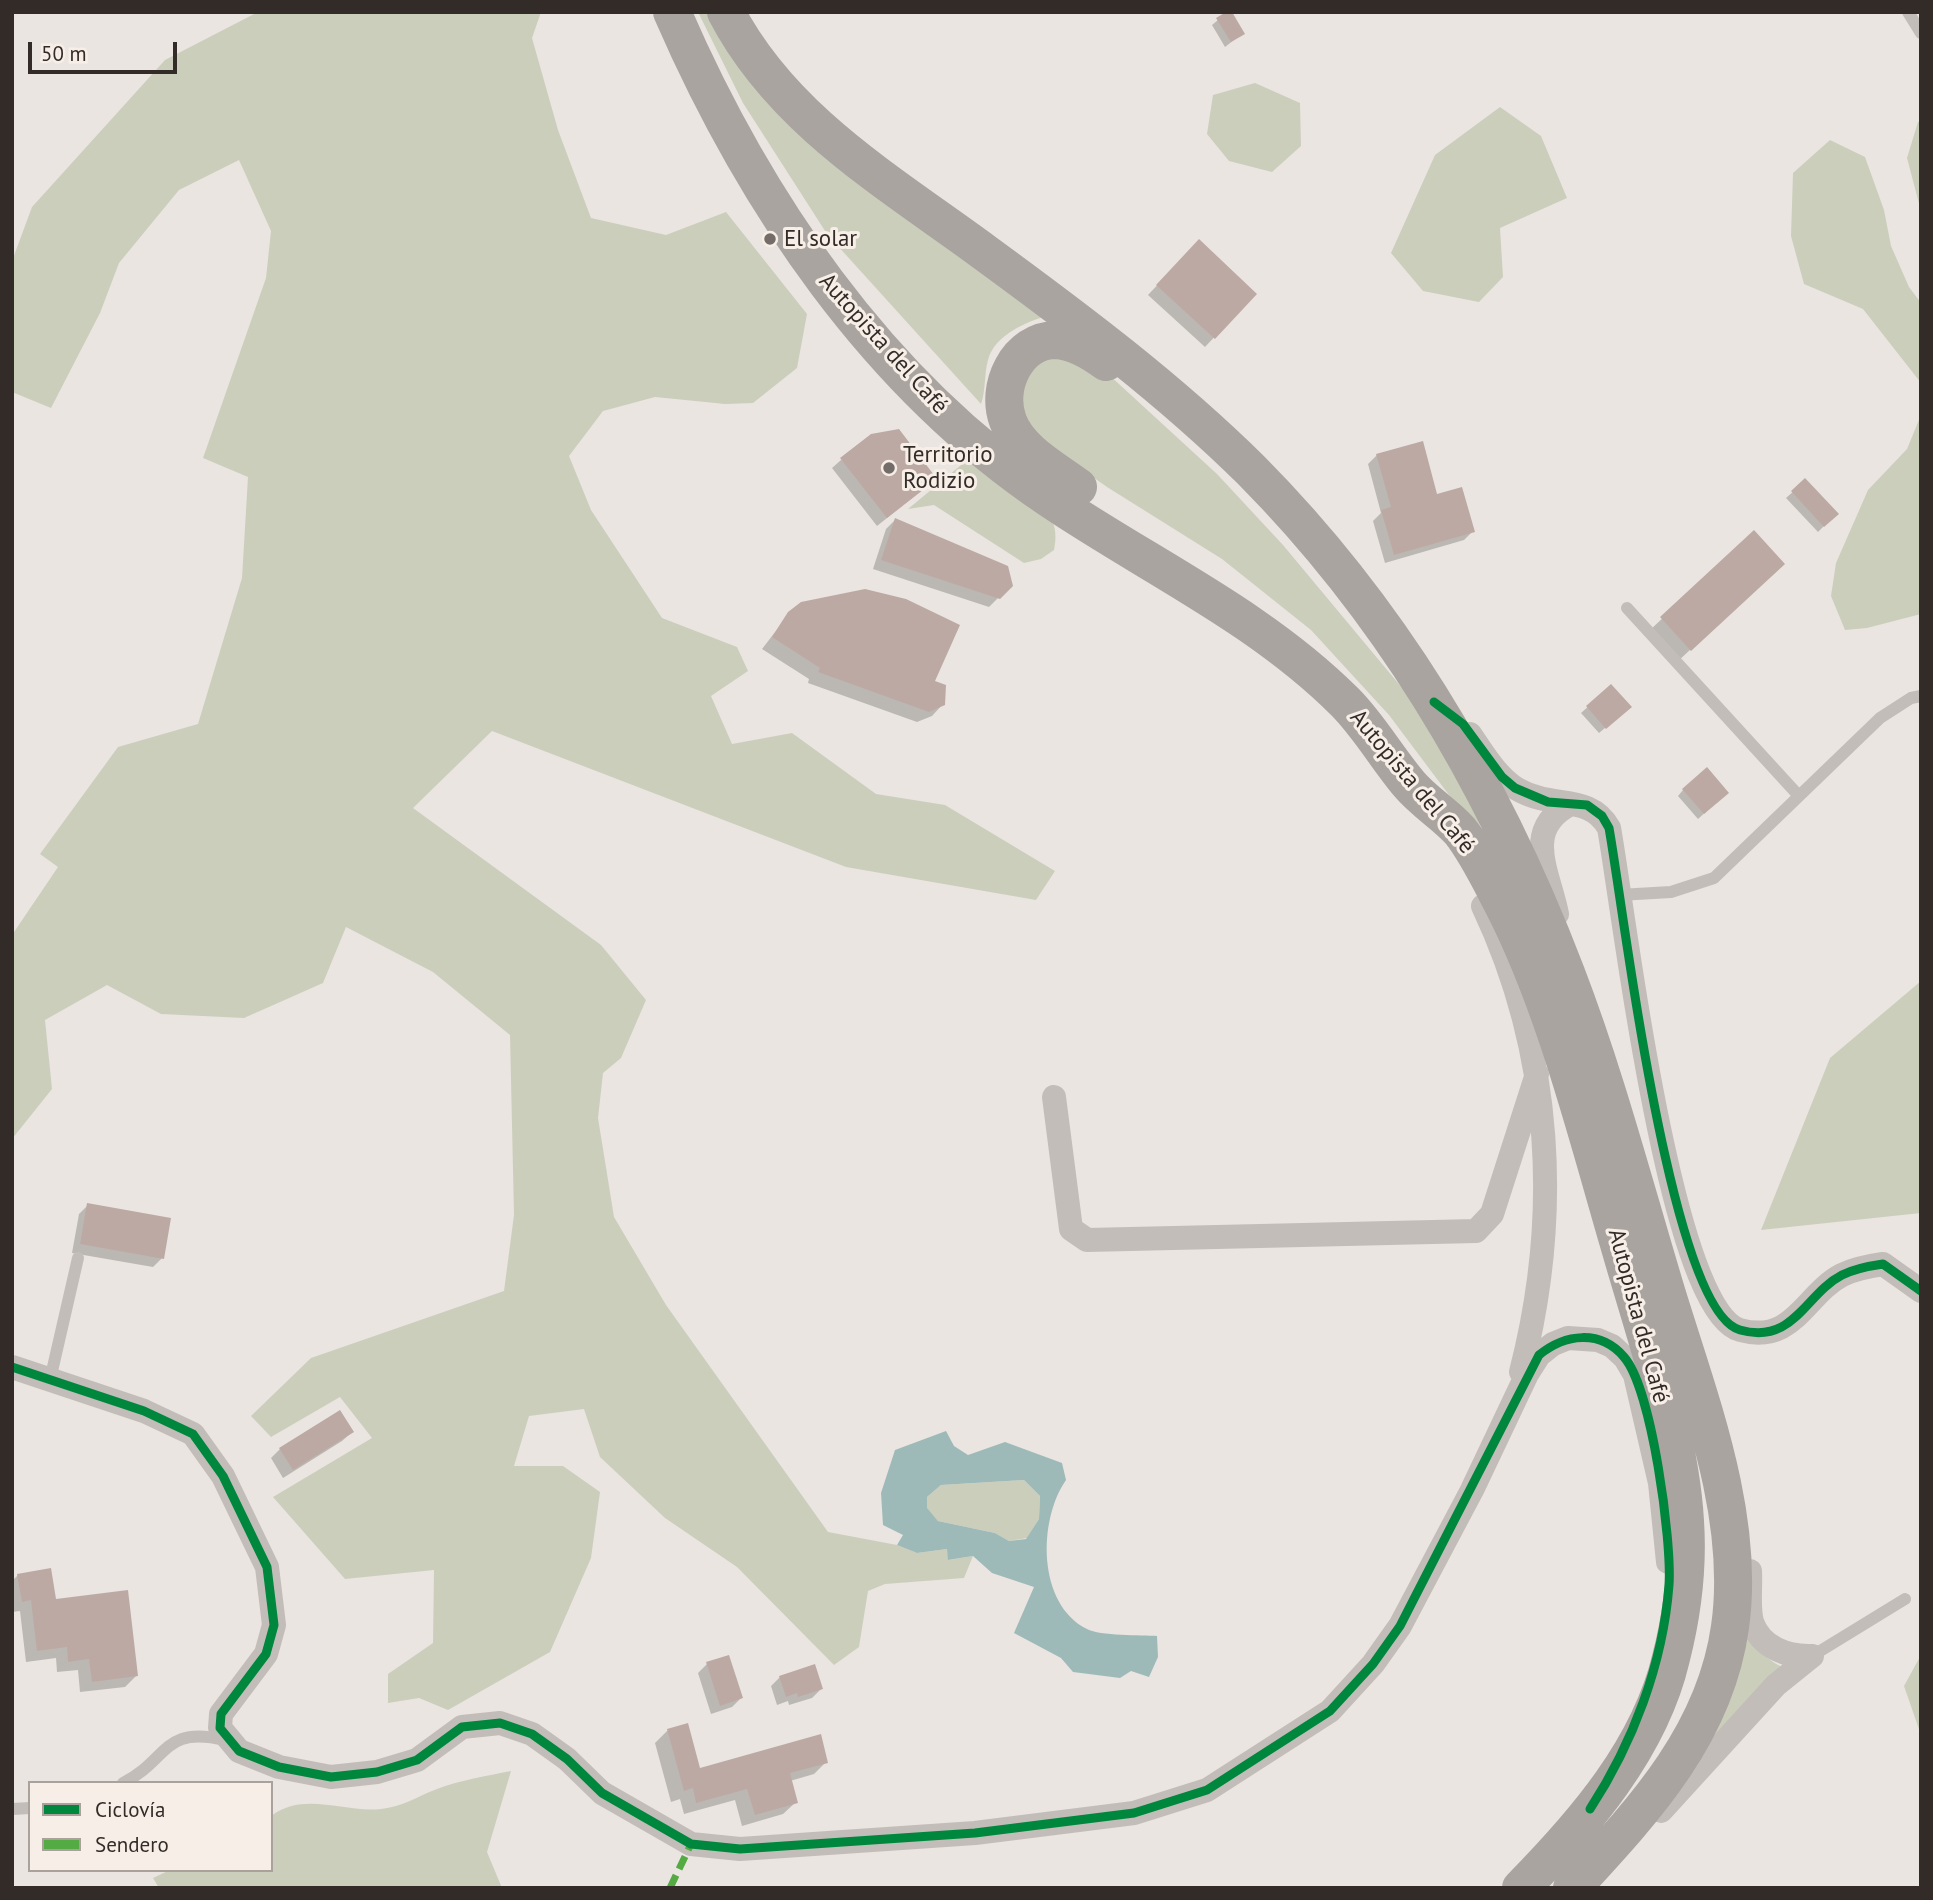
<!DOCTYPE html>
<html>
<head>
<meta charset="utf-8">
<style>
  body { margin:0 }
  #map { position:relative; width:1933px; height:1900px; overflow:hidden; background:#eae5e0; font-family:"PT Sans",sans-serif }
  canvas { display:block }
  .frame { position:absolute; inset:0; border:14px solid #332b28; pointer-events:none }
  .legend { position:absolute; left:28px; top:1781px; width:245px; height:91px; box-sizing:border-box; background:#f7efe7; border:2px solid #a9a19b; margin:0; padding:9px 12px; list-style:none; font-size:21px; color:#332b28 }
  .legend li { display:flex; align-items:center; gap:14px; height:35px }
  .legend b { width:35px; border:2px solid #a9a19b }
  .scale { position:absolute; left:28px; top:42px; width:149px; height:32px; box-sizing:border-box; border:4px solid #332b28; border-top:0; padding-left:9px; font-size:21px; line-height:24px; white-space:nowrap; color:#332b28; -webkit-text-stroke:5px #f7efe7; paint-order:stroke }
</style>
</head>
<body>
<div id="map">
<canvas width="1933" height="1900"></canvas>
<div class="frame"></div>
<ul class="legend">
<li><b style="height:9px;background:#00873e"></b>Ciclovía</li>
<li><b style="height:9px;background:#54ab44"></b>Sendero</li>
</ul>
<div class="scale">50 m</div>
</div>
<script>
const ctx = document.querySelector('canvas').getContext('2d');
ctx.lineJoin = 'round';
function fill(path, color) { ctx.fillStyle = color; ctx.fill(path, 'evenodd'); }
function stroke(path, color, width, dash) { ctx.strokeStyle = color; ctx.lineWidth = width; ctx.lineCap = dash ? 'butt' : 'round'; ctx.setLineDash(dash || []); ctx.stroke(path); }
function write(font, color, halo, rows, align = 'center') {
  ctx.font = font + ' "PT Sans",sans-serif'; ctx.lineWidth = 6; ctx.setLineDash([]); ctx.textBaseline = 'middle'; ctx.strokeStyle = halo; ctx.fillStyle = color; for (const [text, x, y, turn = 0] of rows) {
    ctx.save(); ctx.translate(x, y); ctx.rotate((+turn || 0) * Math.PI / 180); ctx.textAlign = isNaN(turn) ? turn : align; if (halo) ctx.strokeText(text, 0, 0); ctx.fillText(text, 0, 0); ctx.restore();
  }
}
fill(new Path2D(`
  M258 12H541L532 38 558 130 591 218 666 235 726 212 807 314 797 368 753 403 725 404 655 397 603 411 569 456 591 510 662 618 737 647 748 671 711 696 732 744 792 733 876 794 945 805 1055 871 1036 900 846 867 492 731 413 808 601 945 646 1000 621 1058 603 1073 598 1118 614 1217 666 1305 828 1532 897 1545 917 1553 947 1549 949 1560 973 1556 964 1578 885 1584 868 1591 859 1647 834 1665 737 1567 665 1518 600 1457 584 1409 529 1416 514 1466H563L600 1492 591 1558 550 1652 448 1710 419 1698 388 1703V1674L433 1643 434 1570 345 1579 273 1497 372 1438 340 1397 271 1437 251 1416 311 1358 504 1291 514 1215 510 1035 433 972 346 927 323 983 244 1018 161 1014 107 985 45 1020 52 1089 12 1139V935L58 867 40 854 118 747 198 724 242 578 248 477 203 458 266 278 271 231 239 160 179 190 119 263 100 313 51 408 12 392V261L32 207 165 60Z
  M698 12H714L1049 315C1027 322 995 334 988 360 984 374 986 390 981 404L827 234 743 103Z
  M1255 83 1300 103 1301 146 1272 172 1229 161 1207 134 1213 95Z
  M1500 107 1541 136 1567 198 1500 228 1503 277 1479 302 1423 291 1391 253 1435 155Z
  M1921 121V211L1907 158 1918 122Z
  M1830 140 1865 157 1884 210 1891 246 1909 287 1921 303V383L1863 309 1804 284 1791 236 1793 173Z
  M1049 352 1095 362 1217 474 1283 545 1403 689 1456 759 1488 847 1389 715 1311 630 1222 559 1107 487 1028 431 1018 413 1031 361Z
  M1921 415V614L1867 628 1845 630 1831 596 1836 563 1868 490 1907 449Z
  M978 451C1010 476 1066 503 1054 550L1041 559 1024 563 934 505 908 509Z
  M1921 981V1213L1761 1230 1830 1058Z
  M1024 1480 1040 1496 1039 1519 1027 1538 1009 1541 995 1533 938 1521 927 1509V1497L941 1485Z
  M1744 1612C1750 1639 1757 1655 1784 1668L1716 1739H1709Z
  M1921 1655V1735L1904 1686Z
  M511 1771 487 1852 502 1888H159L153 1878 170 1870H271V1816C305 1791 343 1813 381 1809 402 1807 418 1796 437 1789 461 1780 486 1776 511 1771Z`), '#cccebc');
fill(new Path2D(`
  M946 1431 954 1446 968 1455 1005 1442 1062 1463 1066 1480C1038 1520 1037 1604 1087 1629 1100 1636 1141 1635 1157 1636L1158 1657 1149 1677 1131 1671 1120 1678 1073 1672 1061 1658 1014 1633 1034 1587 992 1573 973 1556 948 1560 947 1549 917 1553 897 1545 903 1535 883 1525 881 1493 895 1450ZM1024 1480 1040 1496 1039 1519 1026 1539 1009 1541 995 1533 938 1521 927 1508V1497L941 1485Z`), '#9ebab8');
fill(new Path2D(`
  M1218 20 1243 33 1225 47 1212 25Z
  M1199 241 1255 294 1205 347 1148 295Z
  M1377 455 1436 497 1473 531 1464 540 1385 563 1373 521 1381 513 1368 464Z
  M841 460 926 487 877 526 832 468Z
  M1805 481 1836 514 1818 532 1786 498Z
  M895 520 1011 585 989 607 873 569 886 529Z
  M1753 533 1770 576 1677 662 1649 631Z
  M789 614 933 682 943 704 932 716 917 722 808 683 809 679 762 649Z
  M1611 686 1624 712 1599 733 1581 713Z
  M1683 790 1721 798 1698 819 1678 796Z
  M88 1205 162 1258 153 1267 72 1253 79 1214Z
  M352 1432 342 1441 283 1478 271 1458 280 1449Z
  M18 1575 54 1601 137 1675 125 1687 80 1692 78 1670 57 1672 56 1658 26 1662 20 1611 12 1612V1581Z
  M707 1664 741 1698 732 1707 711 1714 698 1673Z
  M780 1677 821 1689 812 1698 789 1705 788 1701 777 1705 771 1686Z
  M687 1725 699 1770 826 1762 814 1774 790 1781 796 1802 783 1814 742 1826 735 1800 684 1814 680 1799 671 1802 655 1743 667 1731Z`), '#0003');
fill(new Path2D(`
  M1226 12H1232L1245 34 1231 42 1216 18Z
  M1199 239 1257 294 1215 339 1156 285Z
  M899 429 937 479 887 518 840 458 871 434Z
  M1423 441 1437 494 1462 487 1475 532 1394 555 1381 510 1391 507 1376 454Z
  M1805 478 1839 514 1824 527 1791 491Z
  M895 518 1008 566 1013 586 1000 599 881 560Z
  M1754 530 1785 564 1691 651 1660 617Z
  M865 589 906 599 960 625 935 681 946 685 945 705 929 712 818 672 820 668 772 637 788 612 801 602Z
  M1611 684 1632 707 1606 729 1586 706Z
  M1707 767 1729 793 1704 814 1682 789Z
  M87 1203 171 1218 164 1259 80 1244Z
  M340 1410 354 1432 293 1470 279 1448Z
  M51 1568 56 1599 128 1590 138 1676 92 1682 89 1659 68 1662 67 1647 37 1651 31 1600 22 1602 17 1574Z
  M729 1655 743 1698 720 1706 706 1662Z
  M815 1664 823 1689 798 1697 797 1693 786 1697 779 1676Z
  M688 1723 700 1768 821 1734 828 1763 790 1773 798 1803 755 1815 747 1789 696 1803 693 1788 684 1791 667 1729Z`), '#bca9a4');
stroke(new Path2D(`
  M1908 12 1921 33
  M1627 608 1799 796
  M1619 895 1671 892 1714 878 1880 718 1911 698 1921 696
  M50 1380 78 1258
  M1812 1656 1905 1599
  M123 1783C169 1760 162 1725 225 1740
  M12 1809 30 1808`), '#c3bdb9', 12);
stroke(new Path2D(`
  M1470 734C1483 753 1497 777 1517 789 1553 810 1589 793 1609 828 1623 904 1670 1312 1740 1330 1794 1345 1805 1294 1842 1275 1854 1269 1869 1266 1883 1264L1921 1291
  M1483 906C1553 1054 1561 1216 1521 1372
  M1557 914C1549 873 1522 830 1569 805
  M1054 1097 1071 1229 1087 1240 1476 1231 1492 1214 1537 1074
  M12 1367 144 1411 193 1434 223 1476 267 1567 274 1625 266 1654 221 1714 220 1728 239 1751 279 1767 331 1777 377 1772 417 1760 462 1727 500 1723 532 1734 567 1759 602 1793 691 1844 740 1849 975 1833 1134 1813 1207 1790 1330 1711 1373 1664 1400 1626 1472 1490 1527 1374 1539 1355 1553 1344 1568 1338 1598 1340 1612 1346 1625 1358 1635 1375 1660 1483 1668 1562
  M1750 1571C1751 1587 1748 1607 1752 1622 1761 1648 1788 1657 1812 1656
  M1661 1811 1776 1685 1812 1656`), '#c3bdb9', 24);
stroke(new Path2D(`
  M672 12C754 201 877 383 1050 499 1149 566 1259 616 1345 702 1369 726 1387 758 1409 784 1424 802 1445 814 1460 831 1476 851 1489 878 1501 901 1555 1004 1588 1139 1621 1251 1645 1335 1680 1434 1685 1521 1688 1566 1682 1615 1671 1658 1650 1748 1584 1824 1521 1888
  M726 12C782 120 889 182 984 252 1077 320 1169 389 1251 470 1392 612 1495 787 1566 973 1606 1077 1634 1185 1666 1291 1698 1396 1746 1516 1730 1627 1715 1735 1643 1811 1572 1888
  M1078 487C1054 469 1019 451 1008 421 995 387 1017 340 1056 340 1075 341 1091 351 1106 362`), '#a9a49f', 38);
stroke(new Path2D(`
  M670 1888 691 1844`), '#54ab44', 7, [14, 7]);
stroke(new Path2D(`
  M1434 702 1463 724 1502 777 1515 788 1548 802 1587 805 1602 816 1609 828C1623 904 1670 1312 1740 1330 1794 1345 1805 1294 1842 1275 1854 1269 1869 1266 1883 1264L1921 1291
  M12 1367 144 1411 193 1434 223 1476 267 1567 274 1625 266 1654 221 1714 220 1728 239 1751 279 1767 331 1777 377 1772 417 1760 462 1727 500 1723 532 1734 567 1759 602 1793 691 1844 740 1849 975 1833 1134 1813 1207 1790 1330 1711 1373 1664 1400 1626 1539 1355C1565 1334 1600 1329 1624 1357 1652 1389 1672 1541 1669 1585 1663 1664 1633 1743 1590 1809`), '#00873e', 9);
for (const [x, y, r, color] of [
  [770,239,7,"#736c68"],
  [889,468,7,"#736c68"]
]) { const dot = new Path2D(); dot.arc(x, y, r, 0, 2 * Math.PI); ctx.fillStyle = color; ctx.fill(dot); stroke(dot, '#f7efe7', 2.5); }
write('23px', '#332b28', '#f7efe7', [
  ["El solar",784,239],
  ["Territorio",903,455],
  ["Rodizio",903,481]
], 'left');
write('23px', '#332b28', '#f7efe7', [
  ["Autopista del Café",883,344,48],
  ["Autopista del Café",1412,782,50],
  ["Autopista del Café",1638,1316,75]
]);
</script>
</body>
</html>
